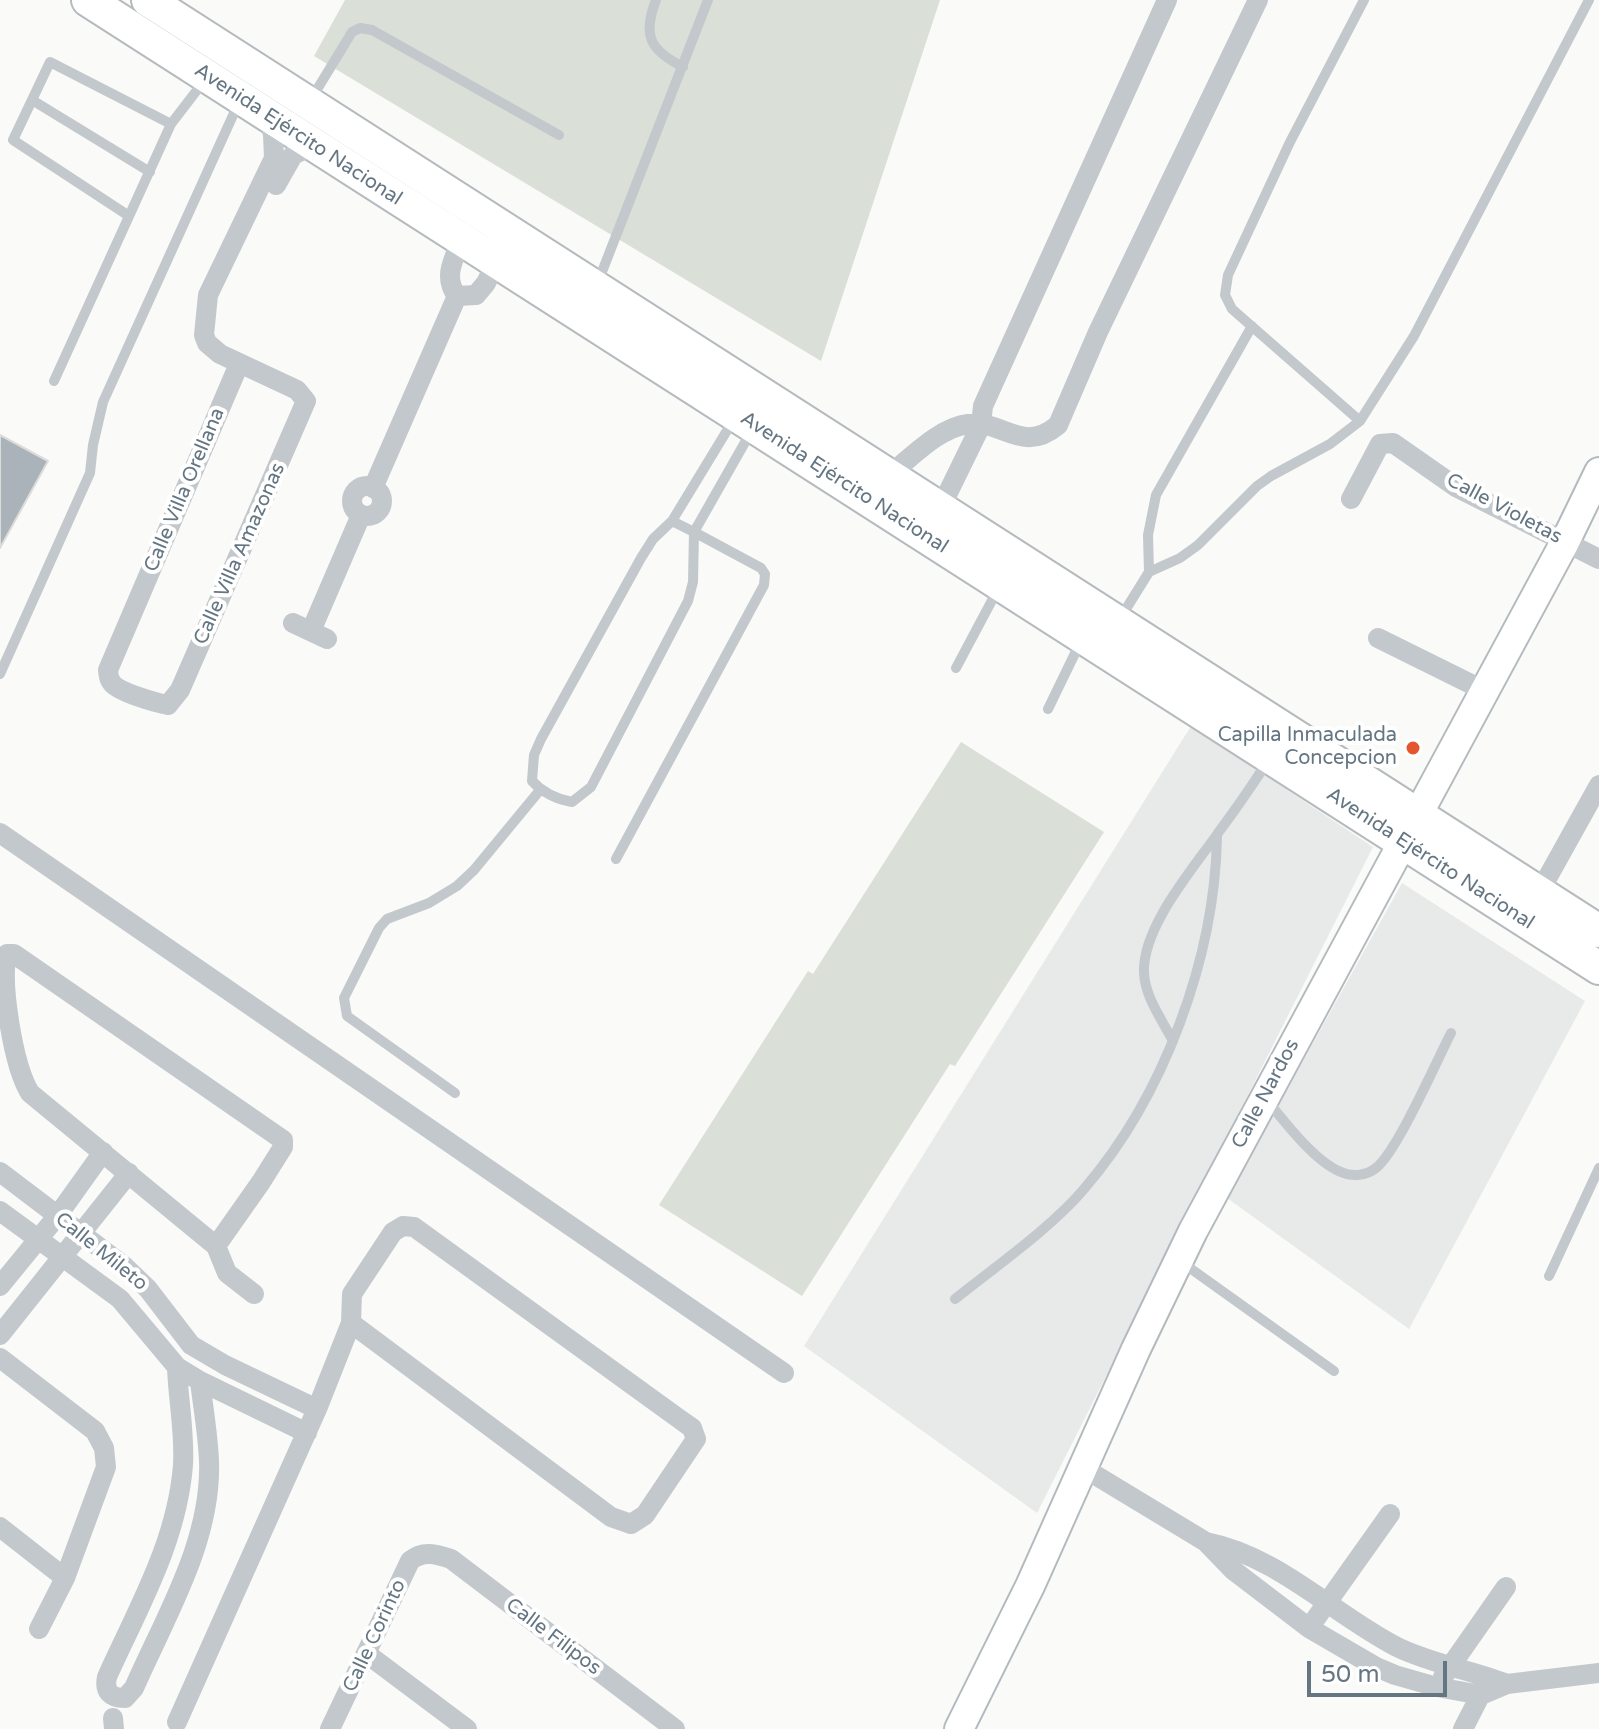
<!DOCTYPE html>
<html>
<head>
<meta charset="utf-8">
<style>
  body { margin:0 }
  #map { position:relative; width:1599px; height:1729px; overflow:hidden; background:#fafaf8; font-family:"Varela Round",sans-serif }
  canvas { display:block }
  .scale { position:absolute; left:1307px; top:1661px; width:140px; height:36px; box-sizing:border-box; border:4px solid #657683; border-top:0; padding-left:10px; font-size:24px; line-height:28px; white-space:nowrap; color:#657683; -webkit-text-stroke:6px #fff; paint-order:stroke }
</style>
</head>
<body>
<div id="map">
<canvas width="1599" height="1729"></canvas>
<div class="scale">50 m</div>
</div>
<script>
const ctx = document.querySelector('canvas').getContext('2d');
ctx.lineJoin = 'round';
function fill(path, color) { ctx.fillStyle = color; ctx.fill(path, 'evenodd'); }
function stroke(path, color, width, dash) { ctx.strokeStyle = color; ctx.lineWidth = width; ctx.lineCap = dash ? 'butt' : 'round'; ctx.setLineDash(dash || []); ctx.stroke(path); }
function write(font, color, halo, rows, align = 'center') {
  ctx.font = font + ' "Varela Round",sans-serif'; ctx.lineWidth = 8; ctx.setLineDash([]); ctx.textBaseline = 'middle'; ctx.strokeStyle = halo; ctx.fillStyle = color; for (const [text, x, y, turn = 0] of rows) {
    ctx.save(); ctx.translate(x, y); ctx.rotate((+turn || 0) * Math.PI / 180); ctx.textAlign = isNaN(turn) ? turn : align; if (halo) ctx.strokeText(text, 0, 0); ctx.fillText(text, 0, 0); ctx.restore();
  }
}
fill(new Path2D(`
  M1191 726 1373 847 1037 1513 804 1346Z
  M1402 883 1585 1001 1409 1329 1227 1198Z`), '#e8e9e9');
fill(new Path2D(`
  M345 0H940L821 361 314 56Z
  M961 742 1104 832 955 1066 950 1064 802 1296 659 1205 808 971 813 974Z`), '#dadfd7');
const building = new Path2D(`
  M0 435 48 461 0 548Z`);
fill(building, '#aab3b9');
stroke(building, '#dcdcda', 2);
const secondary = new Path2D(`
  M959 1729 1030 1586 1136 1349 1193 1231 1565 542 1599 472`);
const primary = new Path2D(`
  M88 0 1599 968
  M148 0 1599 931`);
stroke(secondary, '#b3babf', 32);
stroke(primary, '#b5babe', 36);
stroke(new Path2D(`
  M656 0C642 36 650 50 683 67
  M32 100 150 172
  M310 101 352 32 360 28 372 30 559 135
  M129 216 13 140 50 62 171 124
  M598 282 708 0
  M54 381 171 124 204 81
  M1360 421 1232 309 1225 295 1228 275 1290 142 1364 0
  M672 521 694 532 693 582 688 601 591 787 572 802C556 799 543 793 532 781L534 755 541 739 641 558 653 539 672 521 734 419
  M1149 572 1180 558 1198 545 1257 486 1271 476 1330 444 1360 421 1414 336 1589 0
  M1121 617 1149 572 1148 535 1156 495 1252 326
  M956 668 998 589
  M0 674 90 473 93 445 103 402 239 102
  M1048 709 1080 643
  M616 859 764 585 765 574 761 568 694 532 752 430
  M1173 1041C1162 1020 1145 997 1144 973 1142 927 1193 869 1218 833 1235 810 1252 786 1267 762
  M455 1093 347 1016 344 998 379 928 387 919 429 903 457 886 474 870 540 790
  M1266 1099C1285 1122 1314 1161 1341 1172 1352 1177 1366 1176 1376 1168 1398 1150 1436 1062 1451 1033
  M1180 1261 1334 1371
  M1549 1276 1599 1168
  M955 1299C995 1267 1052 1227 1084 1189 1164 1096 1215 958 1217 836`), '#c3c8cc', 10);
stroke(new Path2D(`
  M276 185 293 155 313 145
  M461 241C453 260 443 278 457 296L476 295 486 283 496 262
  M239 364 108 670C109 676 108 678 112 683 118 692 157 703 168 705L180 690 306 401 297 390 220 354 207 343 204 335 208 295 274 158 273 135 269 116
  M888 476C911 458 938 428 968 424 1004 420 1022 455 1058 425L1098 332 1258 0
  M352 501a15 15 0 1 1 30 0a15 15 0 1 1-30 0Z
  M373 488 457 296
  M1351 499 1380 444 1393 443 1456 487 1599 559
  M940 509 981 425 983 406 1167 0
  M293 623 327 639
  M311 631 361 515
  M1378 638 1483 690
  M0 833 784 1373
  M1535 900 1599 785
  M0 1172 124 1266 148 1289 191 1345 225 1365 317 1409
  M0 1211 120 1299 177 1367 200 1381 307 1433
  M216 1246 261 1182 283 1147V1140L14 954H7C0 983 13 1065 30 1093L216 1246 227 1273 254 1294
  M0 1286 58 1215 103 1152
  M0 1335 129 1173
  M0 1358 95 1431 104 1448 106 1467 65 1578 39 1629
  M177 1367C178 1399 185 1432 183 1465 177 1542 138 1608 107 1677 104 1691 110 1698 125 1698L134 1688C165 1617 212 1541 209 1461 208 1434 203 1407 200 1381
  M1082 1467 1206 1542 1233 1570 1309 1628 1376 1667 1395 1675 1437 1687 1481 1695 1507 1684 1599 1673
  M0 1527 65 1578
  M1206 1542C1278 1556 1333 1614 1397 1647 1432 1664 1471 1670 1507 1684
  M1309 1628 1390 1514
  M367 1654 467 1729
  M1443 1677 1506 1587
  M113 1718 114 1729
  M177 1722 317 1409 351 1323 352 1294 393 1232 403 1226 414 1227 678 1418 692 1428 696 1439 645 1515 631 1524 611 1517 351 1323
  M330 1729 410 1561C423 1550 436 1554 451 1559L675 1729
  M1463 1729 1486 1684`), '#c3c8cc', 20);
stroke(secondary, '#fff', 28);
stroke(primary, '#fff', 32);
for (const [x, y, r, color] of [
  [1413,748,8,"#e4572e"]
]) { const dot = new Path2D(); dot.arc(x, y, r, 0, 2 * Math.PI); ctx.fillStyle = color; ctx.fill(dot); stroke(dot, '#fff', 3); }
write('20px', '#657683', '#fff', [
  ["Avenida Ejército Nacional",298,135,33],
  ["Avenida Ejército Nacional",844,483,33],
  ["Calle Villa Orellana",185,490,-67],
  ["Calle Violetas",1504,509,28],
  ["Calle Villa Amazonas",240,554,-66],
  ["Avenida Ejército Nacional",1430,859,33],
  ["Calle Nardos",1266,1094,-62],
  ["Calle Mileto",101,1252,39],
  ["Calle Corinto",375,1636,-65],
  ["Calle Filipos",553,1637,37]
]);
write('20px', '#657683', '#fff', [
  ["Capilla Inmaculada",1397,736],
  ["Concepcion",1397,759]
], 'right');
</script>
</body>
</html>
